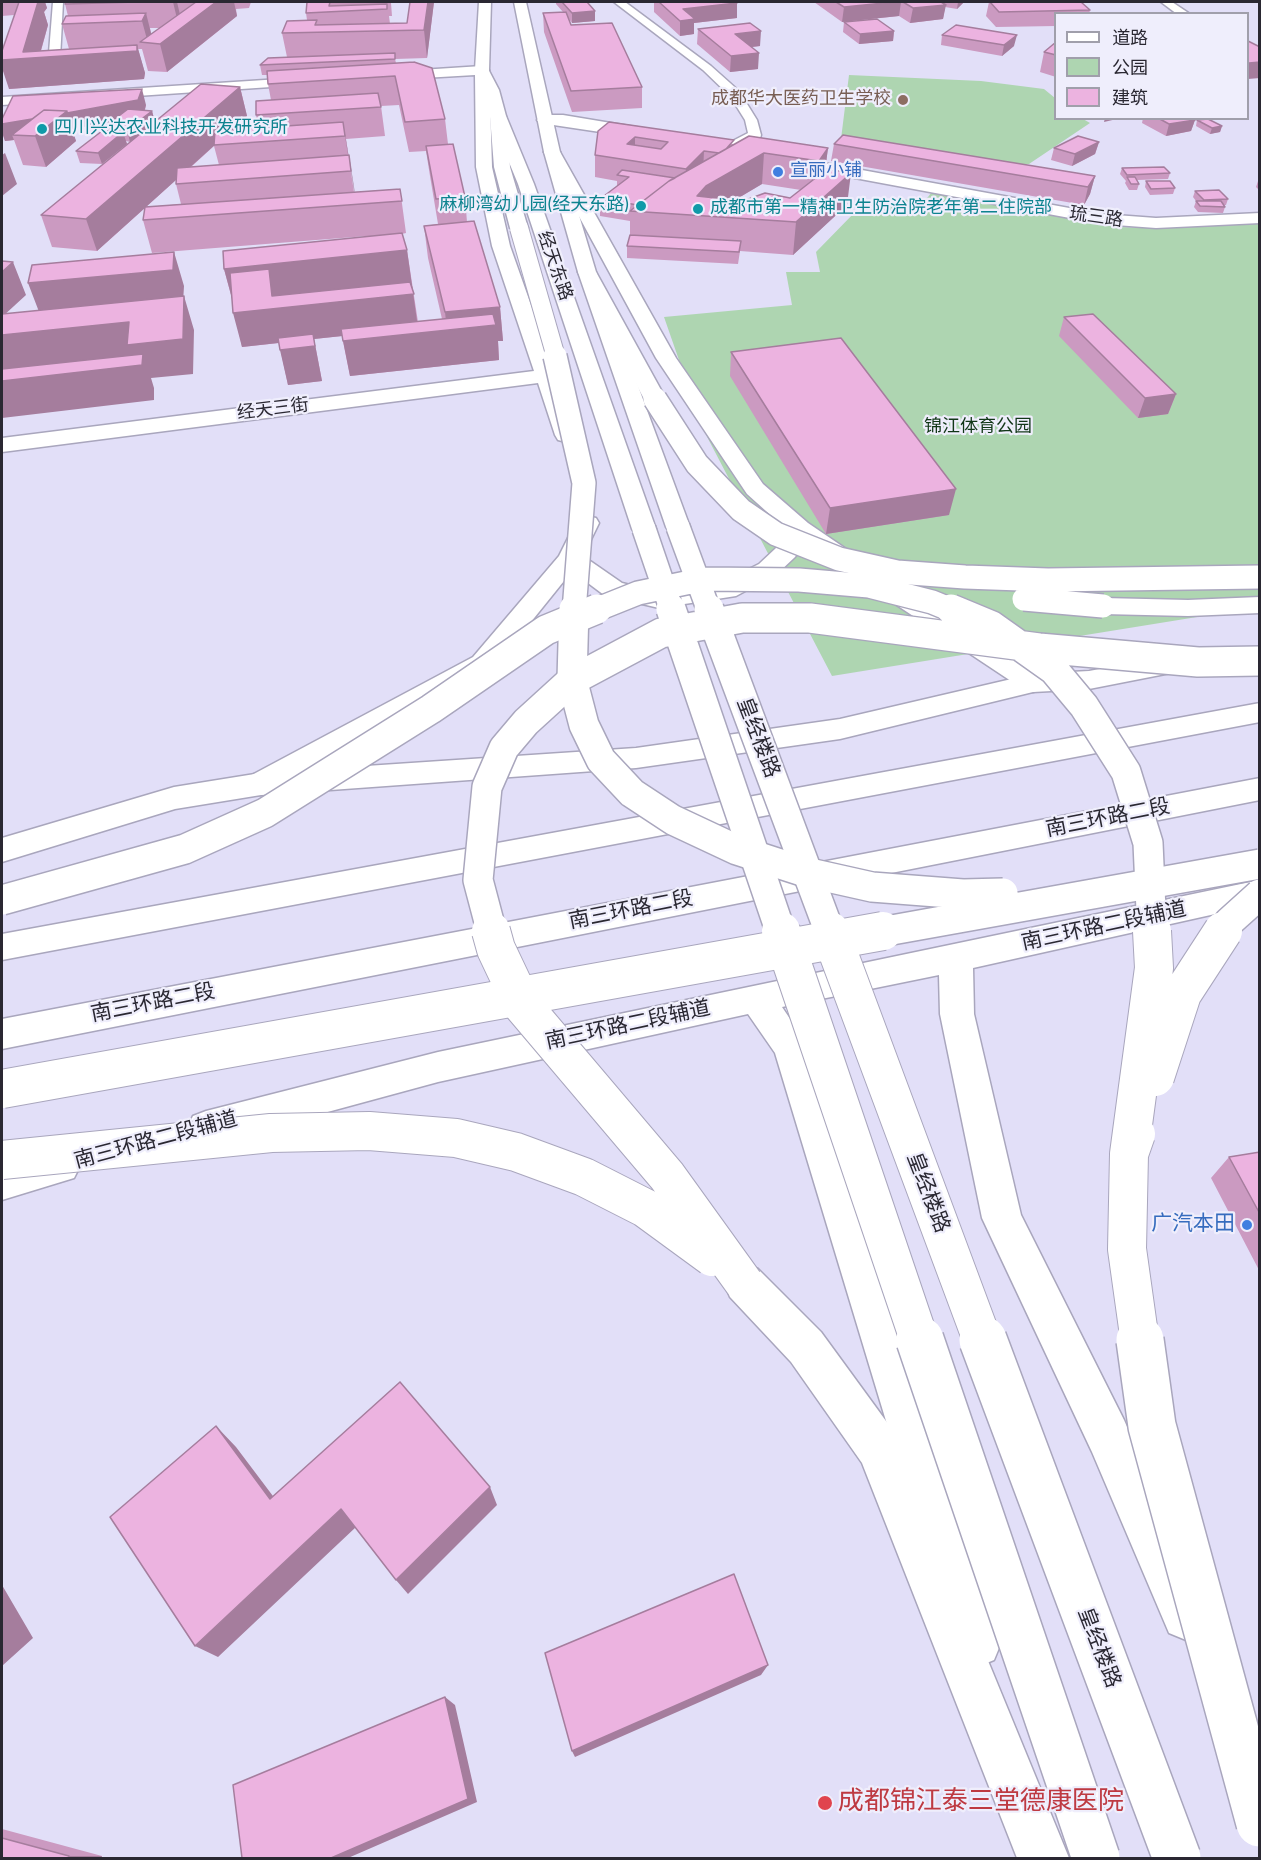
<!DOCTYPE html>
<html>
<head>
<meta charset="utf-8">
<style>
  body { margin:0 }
  #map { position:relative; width:1261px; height:1860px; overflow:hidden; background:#e2dff8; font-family:"Titillium Web","Noto Sans SC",sans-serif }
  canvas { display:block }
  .frame { position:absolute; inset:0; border:3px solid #2a2832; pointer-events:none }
  .legend { position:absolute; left:1054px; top:12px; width:195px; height:108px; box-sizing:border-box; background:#efeefc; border:2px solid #a09fab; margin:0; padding:8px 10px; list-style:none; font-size:18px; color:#2a2832 }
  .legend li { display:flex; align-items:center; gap:12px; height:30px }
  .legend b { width:30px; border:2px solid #a09fab }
</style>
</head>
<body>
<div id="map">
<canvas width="1261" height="1860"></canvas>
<div class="frame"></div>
<ul class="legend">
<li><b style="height:8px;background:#fff"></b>道路</li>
<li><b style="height:16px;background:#aed5b1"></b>公园</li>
<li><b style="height:16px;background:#ecb3e0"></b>建筑</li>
</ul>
</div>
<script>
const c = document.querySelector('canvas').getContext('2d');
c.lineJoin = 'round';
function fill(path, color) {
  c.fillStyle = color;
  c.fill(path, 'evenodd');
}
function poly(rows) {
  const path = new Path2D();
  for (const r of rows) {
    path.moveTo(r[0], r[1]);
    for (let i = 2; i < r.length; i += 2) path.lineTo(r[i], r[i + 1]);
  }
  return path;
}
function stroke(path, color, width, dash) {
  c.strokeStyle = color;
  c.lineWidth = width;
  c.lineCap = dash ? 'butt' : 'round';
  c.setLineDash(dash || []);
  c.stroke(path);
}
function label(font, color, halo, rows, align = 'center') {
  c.font = font + ' "Titillium Web","Noto Sans SC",sans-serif';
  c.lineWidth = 4.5;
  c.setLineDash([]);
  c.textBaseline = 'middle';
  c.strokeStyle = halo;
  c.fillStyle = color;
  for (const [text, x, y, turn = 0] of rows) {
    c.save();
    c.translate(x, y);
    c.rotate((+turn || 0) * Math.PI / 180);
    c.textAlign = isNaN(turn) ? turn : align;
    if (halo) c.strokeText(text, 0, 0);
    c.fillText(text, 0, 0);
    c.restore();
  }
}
const green = poly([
  [849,75,981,81,1044,89,1055,98,1056,118,1083,119,1090,123,1029,164,949,166,841,139],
  [931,193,1118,227,1155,228,1259,223,1259,607,832,676,703,429,664,317,792,305,786,272,820,272,816,252,857,210,875,202,899,199,925,201]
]);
const minor = poly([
  [53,2,63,2,59,78,53,82,47,78,53,2],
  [614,2,625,2,711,66,739,91,757,120,761,135,760,138,731,153,721,153,721,147,748,133,745,120,730,96,703,70,614,2],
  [1161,2,1172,2,1190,14,1177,14,1161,2]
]);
const tertiary = poly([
  [482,66,489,70,492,167,510,246,577,435,574,440,566,442,558,440,555,435,538,383,2,452,2,438,534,371,492,246,476,167,475,75,389,80,382,76,389,72,482,66],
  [311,77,316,78,318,81,316,84,2,105,2,97,311,77],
  [545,115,563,115,647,129,655,134,647,139,540,123,537,120,545,115],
  [552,147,560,152,676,358,763,484,808,523,855,555,858,560,855,565,846,567,837,565,804,542,795,557,777,574,736,596,659,608,604,595,572,571,493,669,272,792,261,795,250,792,246,784,250,776,473,657,559,556,578,518,587,516,596,518,599,523,583,556,622,583,659,592,721,583,759,564,776,548,786,529,747,494,656,358,544,152,552,147],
  [780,155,1102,214,1156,218,1260,213,1260,223,1156,228,1102,224,774,163,772,160,774,157,780,155],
  [889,580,898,582,1043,677,1047,683,1043,689,1033,692,1023,689,880,594,876,588,880,582,889,580]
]);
const secondary = poly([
  [1181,654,1191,657,1195,663,1191,669,1089,689,1033,692,840,739,636,768,261,795,175,809,2,862,2,838,174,787,261,773,636,748,840,719,1033,674,1089,671,1181,654],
  [1260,880,1260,904,973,968,974,1014,1021,1215,1124,1420,1210,1616,1203,1633,1186,1640,1169,1633,1092,1452,982,1218,940,1014,939,975,782,1007,809,1047,1001,1643,994,1660,977,1667,960,1660,953,1643,775,1053,748,1014,438,1082,206,1145,193,1140,187,1128,193,1116,206,1111,438,1052,1260,880],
  [61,1149,74,1154,80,1166,74,1178,2,1200,2,1164,61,1149]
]);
const primary = poly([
  [479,2,491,2,489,70,482,74,475,70,479,2],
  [514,2,526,2,560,152,558,155,546,155,544,152,514,2]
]);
const trunk = poly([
  [482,66,487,67,499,90,506,116,534,184,656,529,653,534,644,536,635,534,632,529,518,184,490,116,485,90,475,70,482,66],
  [552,147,560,152,596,272,690,527,687,532,678,534,669,532,666,527,578,272,544,152,552,147],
  [1260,703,1260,722,2,960,2,934,1260,703],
  [1260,778,1260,800,2,1049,2,1019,1260,778],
  [744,1263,758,1269,821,1332,894,1432,1069,1858,1017,1858,862,1463,791,1362,730,1297,724,1283,730,1269,744,1263]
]);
const motorway = poly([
  [498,111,506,116,510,167,528,228,519,233,510,228,494,167,490,116,498,111],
  [587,266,596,272,666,399,663,404,655,405,647,404,644,399,578,272,587,266],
  [1260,597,1260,613,1188,616,1103,614,1094,612,1090,606,1094,600,1103,598,1188,600,1260,597]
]);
const trunkBridgeFar3 = poly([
  [678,527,709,611],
  [644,529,672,611],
  [593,611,638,593,705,579,799,580,869,586,932,602,954,611]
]);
const trunkBridgeFar2 = poly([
  [671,609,781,933],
  [709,609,830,933],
  [951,609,992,626,1054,670,1084,706,1126,772,1148,843,1152,933],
  [2,900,185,849,265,813,431,709,546,630,597,609],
  [492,933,478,880,487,787,504,748,526,722,571,681,661,633,742,618,810,618,1039,648,1198,662,1260,661],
  [1222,933,1229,922,1260,894]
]);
const trunkBridgeFar1 = poly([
  [491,931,496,949,523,1006,667,1176,744,1283],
  [781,931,920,1342],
  [830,931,983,1342],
  [1155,1077,1182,994,1223,931],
  [1136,1134,1129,1154,1127,1249,1140,1342],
  [1129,1154,1154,968,1152,931],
  [2,1160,271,1133,369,1131,456,1138,516,1152,584,1177,645,1208,712,1257]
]);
const trunkBridge = poly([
  [920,1340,1096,1858],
  [983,1340,1177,1858],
  [1140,1340,1152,1426,1260,1823]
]);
const motorwayBridgeFar3 = poly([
  [519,228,556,357]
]);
const motorwayBridgeFar2 = poly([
  [555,356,584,483,574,611],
  [655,399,697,464,741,510,776,534,839,559,897,572,965,577,1048,580,1260,577],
  [1024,599,1103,606]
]);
const motorwayBridgeFar1 = poly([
  [574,609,572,679,584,725,601,760,632,793,673,820,737,850,805,872,872,887,963,894,1003,893],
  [875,933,1260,864]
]);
const motorwayBridge = poly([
  [2,1089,883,931]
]);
const wall = poly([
  [2,2,45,2,47,8,44,12,48,25,41,51,69,49,62,24,68,16,65,4,66,2,251,2,249,8,236,9,237,16,167,72,148,71,142,49,138,49,145,73,144,79,9,89,14,15,2,16],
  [150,28,160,28,151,34],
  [307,2,434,2,427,58,395,59,396,63,445,119,448,144,465,197,467,222,500,307,503,341,498,341,499,360,350,376,342,336,314,339,322,381,288,385,279,343,242,347,232,299,224,269,367,236,152,253,143,220,145,208,97,251,52,247,41,215,130,142,126,141,127,144,102,164,80,163,76,151,103,131,103,128,111,122,72,129,76,141,46,167,23,165,14,140,5,141,2,132,2,119,146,105,145,110,152,111,155,122,240,87,247,116,232,129,258,127,256,115,271,100,268,84,268,75,262,75,260,65,287,57,282,33,307,20,306,13],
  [391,3,410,3,407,23,390,24,389,16,392,16],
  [399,105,409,152,426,151,430,176,438,224,424,226,428,258,442,319,418,322,407,250,402,234,406,233,400,189,354,192,346,139,385,136,381,106],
  [214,146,219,165,191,167],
  [176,180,176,184,181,204,146,207],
  [556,2,587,2,595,21,572,23,569,19,571,25,642,87,642,108,572,112,544,32,543,13,563,12,556,4],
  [654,2,735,2,737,18,694,23,694,34,680,36,654,12],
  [814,2,964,2,957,9,945,7,943,19,910,23,899,16,842,22],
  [989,2,1081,2,1090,10,1089,14,1056,14,1056,26,996,27,986,16],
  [844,22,894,31,893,41,859,44,843,32],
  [698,29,760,46,752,47,758,69,730,72,697,44],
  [942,35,1014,46,1002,56,941,45],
  [1056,42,1056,77,1040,72,1044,52],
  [1143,118,1192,118,1195,120,1191,131,1166,136,1142,123],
  [1197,120,1222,126,1220,132,1210,134,1196,126],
  [598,131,734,144,828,148,825,170,847,205,793,255,740,251,738,264,627,258,627,246,630,235,630,221,600,216,600,199,617,186,617,181,595,177,595,155],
  [762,184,801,190,790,198,743,201,735,200],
  [1099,142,1095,154,1072,166,1051,160,1054,148],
  [834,144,1095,176,1090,194,1084,205,831,161],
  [1122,168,1170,173,1168,179,1137,180,1139,184,1137,190,1129,190,1125,183,1126,181,1120,174],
  [1146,181,1175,188,1173,194,1150,195,1145,187],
  [1258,181,1260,181,1260,191,1256,187],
  [1195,191,1228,199,1226,205,1224,205,1225,207,1223,213,1198,212,1194,207,1196,201,1193,197],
  [1064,317,1176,394,1168,414,1138,418,1059,336],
  [731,352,949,515,826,534,730,376],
  [1260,1152,1260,1272,1211,1178,1229,1157],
  [2,1829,102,1856,101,1858,2,1858]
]);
const shadedWall = poly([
  [38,2,45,2,47,8,44,12,48,25,39,57,137,45,145,73,144,79,9,89,2,68,2,60],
  [173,2,177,2,181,19,179,27],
  [216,2,234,2,237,16,167,72,160,44],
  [428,2,434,2,427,58,424,30],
  [894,2,901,2,899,16,842,22,844,7],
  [958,2,964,2,957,9],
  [737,3,737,18,694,23,694,34,680,36,680,21,683,9],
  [946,5,943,19,910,23,913,8],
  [595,11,595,21,572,23,572,13],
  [146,13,153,41,148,43,142,21],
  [761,31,760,46,734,49,735,34],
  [894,31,893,41,859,44,860,34],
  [1017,35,1014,46,1002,56,1004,45],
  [759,53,758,69,730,72,731,56],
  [1260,62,1260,78,1248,79,1248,68,1249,63],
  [240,87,247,116,97,251,86,219],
  [142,89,146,105,143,116,72,129,76,141,46,167,35,136,12,135,14,140,5,141,2,132,2,124,67,111],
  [152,111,155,122,130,142,127,130],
  [1105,118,1121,118,1104,122],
  [1195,120,1191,131,1166,136,1169,124],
  [343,122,348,152,350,167,345,136],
  [1222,126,1220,132,1210,134,1212,128],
  [123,132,127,144,102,164,98,153],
  [635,137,635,159,627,144],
  [1099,142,1095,154,1072,166,1075,154],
  [828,148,824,179,815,192,819,161],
  [704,151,703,173,685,192,686,169],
  [5,153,17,184,2,196,2,155],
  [764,153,762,184,708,216,697,196,706,186],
  [349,155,354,187,356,203,351,171],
  [851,173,847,205,793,255,796,222],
  [1095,176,1090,194,1084,205,1088,187],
  [407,250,418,328,314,339,322,381,288,385,280,350,314,339,242,347,233,313,233,302,224,269],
  [174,252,184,286,183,303,41,317,28,283],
  [13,262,26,295,2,317,2,272],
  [184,296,194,330,193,374,151,378,154,388,154,400,2,418,2,335],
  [500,307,503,341,498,341,499,360,350,376,343,341,447,330,445,312],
  [1176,394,1168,414,1138,418,1145,398],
  [956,489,949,515,826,534,830,508],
  [216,1426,236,1447,288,1516,270,1499],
  [490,1487,497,1505,408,1594,396,1580],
  [341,1509,356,1527,218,1657,195,1646],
  [2,1585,33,1638,2,1666],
  [768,1665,761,1675,575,1757,572,1751],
  [445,1697,455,1705,477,1802,348,1858,331,1858],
  [69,1856,102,1856,101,1858,68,1858]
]);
const building = poly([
  [19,2,38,2,23,52,137,45,137,51,2,60,2,51,19,2],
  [66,2,137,2,65,4,66,2],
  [196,2,216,2,160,44,140,42,196,2],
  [307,2,330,2,329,6,387,4,387,9,306,13,307,2],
  [410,2,428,2,424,30,282,33,287,21,317,20,315,25,407,23,410,2],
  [562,2,587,2,595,11,572,13,562,2],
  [659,2,735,2,737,3,683,9,695,19,680,21,659,2],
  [836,2,894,2,844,7,836,2],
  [903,2,941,2,946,5,913,8,903,2],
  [990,2,1081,2,1090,10,999,12,990,2],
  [566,12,571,25,612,23,642,87,571,91,543,13,566,12],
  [146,13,142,21,62,24,66,16,146,13],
  [877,19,894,31,860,34,844,22,877,19],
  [750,23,761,31,735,34,759,53,731,56,698,29,750,23],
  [956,25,1017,35,1004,45,942,35,956,25],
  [1248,41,1260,47,1260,62,1249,63,1248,63,1248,41],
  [1056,42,1056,55,1044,52,1056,42],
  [395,53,395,59,260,65,268,58,395,53],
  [414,62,432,68,445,119,405,122,395,76,268,84,267,71,414,62],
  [201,84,240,87,86,219,41,215,201,84],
  [142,89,138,100,67,113,67,111,44,110,32,119,2,124,2,119,13,96,142,89],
  [378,93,381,107,256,115,256,101,378,93],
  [128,109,152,111,127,130,103,128,128,109],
  [44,110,67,111,35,136,12,135,44,110],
  [1158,118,1192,118,1195,120,1169,124,1158,118],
  [1208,119,1222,126,1212,128,1197,120,1208,119],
  [343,122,345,136,214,145,215,131,343,122],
  [609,122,734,140,726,149,719,153,704,151,686,169,595,155,598,131,609,122],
  [635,137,668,142,661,149,627,144,635,137],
  [102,131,123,132,98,153,76,151,102,131],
  [843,135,1095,176,1088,187,834,144,843,135],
  [749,136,828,148,819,161,764,153,706,186,697,196,743,201,765,193,790,198,827,169,851,173,796,222,630,211,669,181,749,136],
  [1078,136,1099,142,1075,154,1054,148,1078,136],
  [453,144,465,197,436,199,426,146,453,144],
  [349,155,351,171,176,184,177,168,349,155],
  [1164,167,1170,173,1127,175,1122,168,1164,167],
  [622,170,675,178,669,181,638,205,600,199,629,177,617,175,622,170],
  [1127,177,1135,177,1139,184,1131,184,1127,177],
  [1146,181,1170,181,1175,188,1151,189,1146,181],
  [400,189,402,201,143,220,145,207,400,189],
  [1219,190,1228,199,1204,200,1195,191,1219,190],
  [1196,201,1221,201,1225,207,1200,206,1196,201],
  [474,221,500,307,445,312,424,226,474,221],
  [402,233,407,250,224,269,223,251,402,233],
  [630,235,741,241,739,252,627,246,630,235],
  [174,252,173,270,28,283,32,265,174,252],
  [2,261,13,262,2,272,2,261],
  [269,269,272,296,410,282,414,294,233,313,230,273,269,269],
  [184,296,183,339,127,345,129,322,2,335,2,314,184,296],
  [493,314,496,325,343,341,341,329,493,314],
  [1093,314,1176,394,1145,398,1064,317,1093,314],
  [313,334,315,346,280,350,278,338,313,334],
  [841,338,956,489,830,508,731,352,841,338],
  [143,354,142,365,2,381,2,369,143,354],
  [1260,1152,1260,1214,1229,1157,1260,1152],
  [400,1382,490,1487,396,1580,341,1509,195,1646,110,1517,216,1426,270,1499,400,1382],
  [734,1574,768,1665,572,1751,545,1653,734,1574],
  [445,1697,468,1799,331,1858,242,1858,233,1785,445,1697],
  [2,1838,69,1856,68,1858,2,1858,2,1838]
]);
const markers = [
  [903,100,6,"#8d6e63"],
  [42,129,6,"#0f9aa8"],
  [778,172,6,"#3f7fe0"],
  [641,206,6,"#0f9aa8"],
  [698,209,6,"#0f9aa8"],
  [1247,1225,6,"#3f7fe0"],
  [825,1803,8,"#e0444e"]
];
const farEducationnames = [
  ["成都华大医药卫生学校",891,100]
];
const farCulturenames = [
  ["四川兴达农业科技开发研究所",54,129],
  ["麻柳湾幼儿园(经天东路)",629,206,"right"],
  ["成都市第一精神卫生防治院老年第二住院部",710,209]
];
const farShopnames = [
  ["宣丽小铺",790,172]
];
const farStreetnames = [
  ["琉三路",1096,218,8],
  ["经天东路",554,266,71],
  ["经天三街",273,410,-7]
];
const farParknames = [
  ["锦江体育公园",978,428]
];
const streetNames = [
  ["皇经楼路",757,738,69],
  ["南三环路二段",1108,819,-11],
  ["南三环路二段",631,911,-11],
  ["南三环路二段辅道",1104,927,-12],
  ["南三环路二段",153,1004,-11],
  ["南三环路二段辅道",628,1026,-12],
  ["南三环路二段辅道",156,1141,-15],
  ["皇经楼路",927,1193,69],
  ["皇经楼路",1098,1648,69]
];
const shopNames = [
  ["广汽本田",1235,1225]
];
const nearHealthnames = [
  ["成都锦江泰三堂德康医院",838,1803]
];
fill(green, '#aed5b1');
stroke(minor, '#a9a6bd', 3);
stroke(tertiary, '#a9a6bd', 3);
stroke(secondary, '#a9a6bd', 3);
stroke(primary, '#a9a6bd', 3);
stroke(trunk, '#a9a6bd', 3);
stroke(motorway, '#a9a6bd', 3);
fill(minor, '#fff');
fill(tertiary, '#fff');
fill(secondary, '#fff');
fill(primary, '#fff');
fill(trunk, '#fff');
fill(motorway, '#fff');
stroke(trunkBridgeFar3, '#a9a6bd', 26, []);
stroke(trunkBridgeFar2, '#a9a6bd', 32, []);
stroke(trunkBridgeFar1, '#a9a6bd', 40, []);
stroke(trunkBridge, '#a9a6bd', 50, []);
stroke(motorwayBridgeFar3, '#a9a6bd', 20, []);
stroke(motorwayBridgeFar2, '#a9a6bd', 26, []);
stroke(motorwayBridgeFar1, '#a9a6bd', 32, []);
stroke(motorwayBridge, '#a9a6bd', 40, []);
stroke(trunkBridgeFar3, '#fff', 23);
stroke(trunkBridgeFar2, '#fff', 29);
stroke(trunkBridgeFar1, '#fff', 38);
stroke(trunkBridge, '#fff', 47);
stroke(motorwayBridgeFar3, '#fff', 18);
stroke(motorwayBridgeFar2, '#fff', 23);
stroke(motorwayBridgeFar1, '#fff', 29);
stroke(motorwayBridge, '#fff', 38);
fill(wall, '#cb9ac1');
fill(shadedWall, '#a57d9d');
fill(building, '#ecb3e0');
stroke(building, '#a57d9d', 1.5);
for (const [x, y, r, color] of markers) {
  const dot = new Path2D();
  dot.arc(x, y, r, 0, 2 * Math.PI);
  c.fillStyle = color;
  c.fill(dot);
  stroke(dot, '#efeefc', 2);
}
label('18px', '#785e54', '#efeefc', farEducationnames, 'right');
label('18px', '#0d838f', '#efeefc', farCulturenames, 'left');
label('18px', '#366cbe', '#efeefc', farShopnames, 'left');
label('18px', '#2a2832', '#efeefc', farStreetnames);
label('18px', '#113717', '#efeefc', farParknames);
label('21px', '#2a2832', '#efeefc', streetNames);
label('21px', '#366cbe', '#efeefc', shopNames, 'right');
label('26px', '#be3a42', '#efeefc', nearHealthnames, 'left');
</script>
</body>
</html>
